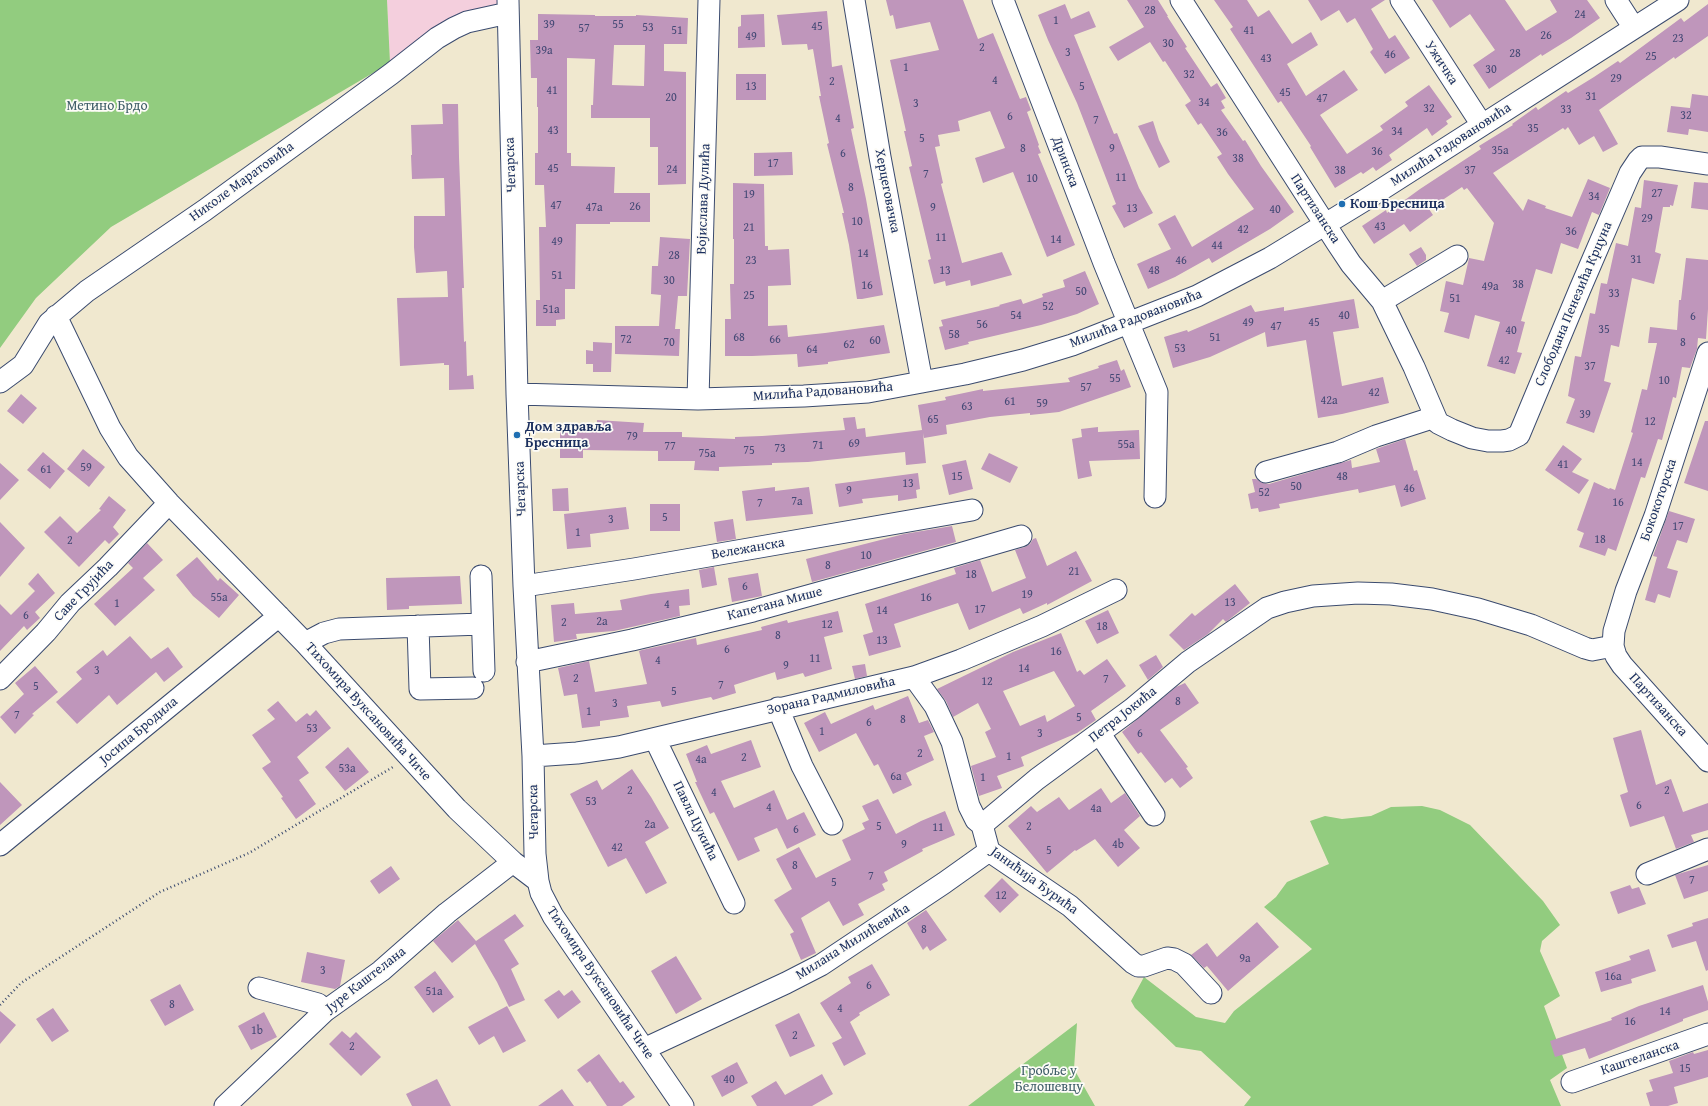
<!DOCTYPE html>
<html>
<head>
<meta charset="utf-8">
<style>
  body { margin:0 }
  canvas { display:block; background:#f0e8cf }
</style>
</head>
<body>
<canvas width="1708" height="1106"></canvas>
<script>
const c = document.querySelector('canvas').getContext('2d');
c.lineJoin = 'round';
function fill(path, color) {
  c.fillStyle = color;
  c.fill(path, 'evenodd');
}
function poly(rows) {
  const path = new Path2D();
  for (const r of rows) {
    path.moveTo(r[0], r[1]);
    for (let i = 2; i < r.length; i += 2) path.lineTo(r[i], r[i + 1]);
  }
  return path;
}
function stroke(path, color, width, dash) {
  c.strokeStyle = color;
  c.lineWidth = width;
  c.lineCap = dash ? 'butt' : 'round';
  c.setLineDash(dash || []);
  c.stroke(path);
}
function label(font, color, halo, rows, align = 'center') {
  c.font = font + ' "Gentium Book Plus",serif';
  c.lineWidth = 3.5;
  c.setLineDash([]);
  c.textBaseline = 'middle';
  c.strokeStyle = halo;
  c.fillStyle = color;
  for (const [text, x, y, turn = 0] of rows) {
    c.save();
    c.translate(x, y);
    c.rotate((+turn || 0) * Math.PI / 180);
    c.textAlign = isNaN(turn) ? turn : align;
    if (halo) c.strokeText(text, 0, 0);
    c.fillText(text, 0, 0);
    c.restore();
  }
}
const built = poly([
  [387,0,498,0,498,2,492,7,390,63]
]);
const green = poly([
  [0,0,387,0,390,63,111,227,36,298,0,348],
  [1422,806,1440,810,1470,825,1543,901,1560,925,1542,941,1540,951,1560,996,1544,1006,1567,1068,1550,1080,1561,1106,1244,1106,1251,1097,1201,1051,1176,1047,1135,1008,1131,1001,1144,977,1196,1017,1225,1023,1234,1011,1312,949,1264,907,1276,897,1287,882,1329,864,1310,821,1325,816,1342,819,1371,816,1391,807],
  [1077,1023,1074,1069,1095,1106,968,1106]
]);
const building = poly([
  [886,0,963,0,978,39,993,33,1020,99,1026,97,1031,110,1027,112,1039,145,1038,146,1041,153,1038,154,1075,245,1047,257,1013,172,983,183,975,158,1005,148,990,111,958,121,960,131,938,135,940,146,935,147,943,183,941,184,962,263,1002,252,1012,275,971,286,970,280,946,286,945,281,934,284,928,260,931,259,909,167,912,166,904,131,906,131,890,60,939,50,930,22,896,29,893,15,890,16],
  [1127,0,1158,0,1168,16,1167,16,1187,47,1185,48,1211,87,1217,83,1226,98,1221,101,1225,108,1221,110,1243,141,1245,140,1261,166,1294,212,1270,229,1212,263,1209,258,1175,277,1148,289,1137,264,1171,249,1158,224,1175,215,1192,247,1254,209,1228,174,1217,157,1222,154,1201,123,1198,125,1185,105,1191,101,1165,61,1163,62,1150,42,1118,61,1109,47,1144,27],
  [1214,0,1247,0,1258,17,1269,10,1292,44,1311,32,1318,45,1287,64,1306,96,1344,70,1358,90,1320,115,1347,154,1383,130,1380,126,1408,106,1405,102,1429,85,1452,117,1446,121,1448,124,1432,136,1427,128,1389,155,1392,160,1376,171,1373,167,1363,174,1361,172,1335,188,1310,147,1311,146,1281,101,1278,103,1230,29,1233,27],
  [1308,0,1385,0,1371,9,1389,39,1395,35,1410,58,1385,74,1370,52,1373,49,1355,18,1347,23,1339,10,1321,21],
  [1432,0,1505,0,1526,31,1557,12,1550,0,1587,0,1600,18,1571,38,1542,56,1541,54,1489,89,1473,65,1495,50,1470,14,1450,28],
  [1065,4,1071,19,1089,11,1096,27,1074,35,1114,134,1117,133,1139,188,1153,213,1124,228,1112,206,1116,204,1077,103,1048,40,1038,15],
  [1708,4,1708,36,1675,59,1674,57,1599,110,1618,144,1603,152,1594,136,1579,145,1568,127,1565,130,1563,128,1493,173,1523,211,1528,199,1546,206,1545,208,1572,217,1588,179,1610,188,1599,215,1592,212,1578,249,1561,243,1552,274,1536,269,1521,321,1525,322,1517,352,1522,353,1515,374,1487,366,1500,322,1475,315,1469,339,1444,332,1449,313,1440,311,1446,281,1463,285,1469,258,1484,261,1494,223,1467,188,1464,190,1462,187,1429,209,1433,215,1410,232,1404,224,1374,244,1362,226,1386,210,1387,213,1420,189,1481,149,1479,146,1513,125,1512,124,1536,107,1538,110,1566,91,1568,93,1594,77,1618,61,1620,63,1681,18,1684,22],
  [827,11,832,67,842,65,854,128,851,129,866,199,883,295,862,299,857,299,849,245,842,213,844,213,827,144,829,143,819,96,821,96,813,49,808,50,807,44,782,45,777,15],
  [538,14,595,15,595,16,636,16,636,15,688,18,687,44,664,44,664,71,686,72,686,184,658,185,658,147,650,147,650,118,591,118,591,105,593,105,595,59,567,58,567,153,571,153,571,166,615,167,614,193,650,193,650,222,610,222,610,224,576,224,575,289,565,289,565,319,556,320,556,326,536,326,536,300,540,300,539,227,546,227,544,185,535,185,535,153,538,153,538,107,537,107,537,78,531,78,530,40,538,40],
  [614,45,645,45,644,86,612,85],
  [764,14,765,47,738,48,738,27,741,26,741,15],
  [736,74,766,74,766,100,736,100],
  [1692,94,1708,96,1708,132,1689,129,1688,135,1667,132,1671,106,1690,108],
  [442,104,458,104,459,157,464,288,462,288,464,342,466,341,467,376,473,375,474,389,449,390,449,365,444,365,444,363,400,366,397,298,448,297,447,271,416,273,414,247,414,216,445,216,444,178,412,179,411,155,412,155,411,125,443,124],
  [1153,121,1159,140,1170,162,1159,168,1138,126],
  [792,152,793,175,754,176,754,153],
  [1644,180,1678,185,1673,206,1670,205,1670,207,1663,207,1655,252,1661,254,1654,284,1632,278,1619,347,1611,345,1604,381,1611,383,1594,433,1566,423,1575,399,1568,396,1575,356,1581,357,1590,313,1595,314,1601,283,1607,284,1616,243,1628,246,1635,207,1641,208],
  [1694,182,1708,183,1708,210,1691,208],
  [733,183,764,184,765,246,768,246,768,250,789,249,791,285,768,286,768,326,787,325,788,337,825,333,884,325,890,353,828,362,828,364,798,367,797,354,752,356,725,356,725,319,731,319,730,284,734,284,734,239,733,239],
  [660,237,690,239,687,296,678,296,675,329,680,329,679,356,615,354,615,326,659,326,661,295,651,294,652,266,658,266],
  [1421,247,1426,255,1426,260,1417,266,1409,254],
  [1686,258,1708,260,1708,309,1706,339,1698,338,1697,349,1690,368,1682,367,1676,398,1673,397,1662,440,1658,439,1645,478,1641,477,1616,551,1608,548,1605,556,1579,547,1584,533,1577,530,1594,482,1609,489,1610,488,1615,490,1633,433,1631,432,1642,389,1647,390,1657,343,1648,343,1650,327,1677,330,1679,300,1681,300],
  [1085,271,1099,304,1077,314,1041,325,968,342,969,344,945,350,939,327,943,326,941,320,1000,306,999,305,1021,299,1023,304,1043,297,1042,294,1065,287,1063,280],
  [1354,299,1359,328,1333,332,1342,386,1383,377,1389,403,1342,414,1318,418,1306,340,1267,347,1265,332,1210,357,1173,368,1164,337,1187,330,1188,332,1251,305,1255,312,1284,307,1284,311],
  [593,342,612,343,611,372,593,372,593,364,586,364,586,350,593,351],
  [1117,360,1121,371,1124,369,1131,387,1059,412,1030,415,1030,413,990,417,946,425,947,434,924,438,923,433,926,463,906,465,905,452,808,462,772,463,772,465,719,467,719,471,694,470,695,461,658,461,658,451,583,450,583,458,560,458,560,431,597,431,597,420,644,423,643,432,682,432,682,437,735,439,735,437,762,436,845,430,843,418,855,417,857,429,865,428,866,437,922,430,918,405,946,400,945,397,983,389,983,391,1070,382,1068,378,1099,368,1098,366],
  [21,394,37,408,23,424,7,411],
  [1705,421,1708,421,1708,491,1684,483],
  [1098,427,1098,432,1139,430,1140,459,1089,461,1092,476,1078,479,1072,439,1082,437,1081,429],
  [1405,439,1414,471,1417,470,1426,499,1401,507,1395,485,1359,493,1358,489,1279,504,1280,508,1259,512,1258,508,1251,509,1248,494,1255,492,1252,479,1256,479,1263,483,1269,484,1351,460,1352,468,1380,462,1376,449],
  [1563,445,1582,459,1572,472,1589,480,1579,494,1545,470],
  [83,449,105,467,89,487,67,469],
  [43,452,65,471,50,489,27,470],
  [989,453,1018,467,1010,483,981,469],
  [966,460,973,489,949,495,942,465],
  [0,463,19,480,0,500],
  [918,473,920,489,916,490,917,498,898,501,898,495,862,499,863,503,839,507,835,484],
  [775,487,775,491,809,487,813,514,746,521,742,491],
  [568,488,569,511,553,511,552,489],
  [109,496,126,510,113,527,119,534,109,544,105,540,79,567,44,532,60,516,77,533,101,510,99,509],
  [650,504,680,504,680,531,650,531],
  [626,507,629,529,590,534,591,547,567,549,564,514],
  [1669,511,1695,519,1687,543,1677,540,1667,568,1678,571,1670,598,1658,594,1655,603,1645,600,1657,557,1653,556],
  [733,519,736,539,717,542,714,522],
  [0,522,25,548,0,577],
  [952,526,956,542,812,582,806,559,904,534],
  [1036,538,1047,566,1076,551,1092,581,1047,605,1047,603,1023,614,1020,608,969,630,958,603,894,624,901,647,869,656,863,635,873,632,865,604,956,574,954,568,980,560,992,592,1026,578,1015,550,1025,547,1030,544,1033,539],
  [147,543,163,560,143,578,155,590,115,626,94,604,133,568,128,563],
  [197,557,218,581,220,578,239,595,219,618,193,596,176,575],
  [714,567,717,585,702,588,699,570],
  [38,573,55,593,35,612,40,618,27,630,24,626,0,651,0,604,11,615,35,591,28,584],
  [758,573,762,596,732,602,728,578],
  [460,576,462,604,409,606,409,609,387,610,386,578],
  [1235,584,1250,603,1226,622,1223,619,1208,634,1184,650,1169,635,1192,613,1195,616],
  [689,589,690,605,679,606,680,616,614,631,576,634,577,639,554,642,551,605,574,603,575,614,622,610,620,600,651,594],
  [1108,610,1119,633,1097,644,1085,621],
  [838,611,843,632,824,637,832,669,805,677,803,673,777,680,775,672,734,685,736,693,713,700,711,697,662,707,660,701,627,706,629,717,600,721,600,726,582,728,577,694,564,696,558,668,589,661,595,692,647,684,639,651,642,650,696,638,697,645,762,630,761,627,787,620,788,623],
  [1061,633,1077,672,1080,670,1084,675,1107,659,1126,686,1091,711,1096,720,1077,733,1021,757,1024,766,997,776,1002,788,979,796,971,766,996,757,985,732,991,729,978,703,953,717,946,701,937,689,1013,652],
  [1054,671,1075,706,1047,722,1045,715,1020,726,1003,691],
  [130,636,151,659,168,647,183,667,164,682,156,672,117,705,109,695,77,724,56,702,82,679,76,672,103,650,107,656],
  [1156,655,1163,667,1148,680,1139,665],
  [865,664,867,676,855,679,852,666],
  [35,666,58,692,32,714,34,715,15,734,0,717,24,694,15,683],
  [1185,683,1199,703,1160,730,1188,767,1186,768,1193,778,1180,788,1172,778,1165,783,1141,752,1138,754,1122,732,1176,687],
  [908,696,919,723,928,720,934,732,924,736,934,760,906,773,912,785,893,794,878,764,874,766,856,733,819,752,804,723,825,712,831,724,873,705,875,710],
  [278,701,296,722,307,713,310,716,316,710,331,728,297,757,309,773,299,780,316,804,296,819,281,798,283,797,262,768,271,762,252,735,275,719,267,710],
  [1641,730,1656,785,1671,779,1683,812,1708,803,1708,830,1691,835,1694,842,1676,849,1664,816,1630,827,1620,795,1628,792,1613,738],
  [751,740,761,767,721,781,734,808,774,790,787,820,804,812,816,835,787,849,777,828,754,838,760,851,738,861,714,812,710,814,695,782,697,782,686,754,707,745,711,754],
  [348,747,369,772,345,791,325,767],
  [632,769,651,797,669,828,645,842,667,883,646,894,626,858,608,867,570,794,597,780,602,790],
  [0,782,22,805,0,825],
  [1101,788,1111,803,1125,793,1140,816,1124,830,1140,848,1118,867,1095,839,1076,851,1075,850,1047,873,1008,826,1031,806,1037,812,1059,797,1069,810],
  [878,799,896,834,921,821,945,811,955,835,922,849,923,851,884,872,888,881,882,884,885,890,858,904,864,915,843,926,829,901,801,918,816,953,801,960,790,934,794,932,774,900,792,889,776,859,799,847,816,878,851,860,842,840,865,829,862,823,869,820,862,806],
  [1708,865,1708,891,1684,899,1675,875],
  [391,866,400,879,379,894,370,881],
  [1002,878,1019,895,1000,913,984,896],
  [1630,885,1632,889,1639,887,1646,904,1618,914,1610,892],
  [926,910,947,940,930,951,927,946,923,950,907,923],
  [515,914,524,926,504,940,519,964,511,969,525,1000,509,1007,497,982,475,944,452,963,433,941,458,920,476,941],
  [1708,918,1708,970,1706,971,1696,941,1672,948,1667,935,1693,926,1692,923],
  [1257,922,1279,947,1228,991,1207,966,1204,968,1191,955,1207,943,1217,957],
  [1649,949,1656,971,1631,979,1632,983,1601,992,1595,972,1631,960,1629,956],
  [307,952,345,960,340,986,335,989,301,982],
  [676,956,702,999,676,1014,651,971],
  [872,964,890,995,859,1013,860,1015,850,1022,866,1054,844,1066,832,1043,842,1038,820,1003,851,983,848,977],
  [435,971,454,997,433,1013,414,987],
  [180,984,194,1010,165,1026,150,1000],
  [1703,985,1708,1002,1708,1010,1683,1019,1683,1021,1589,1059,1585,1048,1555,1057,1550,1041,1612,1020,1611,1018,1639,1006],
  [559,990,564,996,572,990,581,1002,558,1019,544,1000],
  [507,1006,526,1041,503,1053,494,1036,479,1045,468,1027],
  [53,1008,69,1031,52,1042,36,1019],
  [0,1011,16,1025,0,1044],
  [264,1012,277,1037,251,1050,238,1026],
  [799,1013,815,1046,790,1057,775,1025],
  [342,1031,350,1038,356,1032,381,1057,361,1076,329,1044],
  [1708,1050,1708,1077,1674,1087,1678,1103,1668,1106,1650,1106,1646,1093,1653,1091,1649,1080,1673,1073,1669,1061,1693,1052,1694,1054],
  [599,1054,620,1083,623,1081,635,1097,622,1106,607,1106,590,1081,587,1083,577,1070],
  [737,1062,748,1083,722,1097,711,1076],
  [822,1074,833,1094,812,1106,757,1106,751,1096,776,1081,785,1095],
  [437,1079,451,1106,412,1106,406,1094],
  [562,1089,574,1106,538,1106]
]);
const path = poly([
  [0,1005,21,983,160,892,249,853,393,767]
]);
const minor = poly([
  [508,0,517,394,524,586,533,756,535,854,538,881,541,893,553,916,683,1106],
  [854,0,880,157,922,382],
  [1003,0,1104,263,1157,392,1155,497],
  [1181,0,1337,243,1351,264,1382,301,1414,367,1438,423,1452,430,1472,438,1488,441,1502,441,1509,440,1519,435,1580,289,1630,173,1638,161,1642,157,1660,157,1708,164],
  [1401,0,1482,125],
  [1616,0,1634,28],
  [1382,301,1457,256],
  [56,316,110,428,128,457,169,503,305,643,457,809,513,862,538,881],
  [1708,353,1655,516,1626,591,1614,631,1613,646,1616,656,1622,665,1708,761],
  [0,382,23,365,49,323,87,291,205,210,391,74,437,38,454,28,467,22,508,13],
  [517,394,698,399,804,396,868,392,965,374,1023,360,1072,345,1197,296,1270,258,1365,200,1678,0],
  [698,399,709,0],
  [1266,472,1338,452,1376,436,1435,417],
  [481,576,484,671],
  [524,586,634,569,972,510],
  [418,626,420,689,473,688],
  [305,643,324,633,339,629,482,624],
  [527,662,632,640,753,611,959,554,1021,536],
  [914,677,935,706,952,742,969,806,976,820,982,825,989,851,1070,906,1133,963,1138,966,1144,966,1167,958,1174,959,1184,964,1211,993],
  [0,679,46,632,70,603,108,567,169,503],
  [778,708,802,766,832,824],
  [1100,734,1154,815],
  [655,739,734,903],
  [533,756,577,753,619,747,914,677,961,660,1042,626,1116,590],
  [982,825,1037,779,1132,709,1188,662,1267,608,1285,602,1313,596,1358,593,1391,594,1432,599,1478,609,1531,625,1585,648,1592,650,1613,646],
  [0,845,279,616],
  [1647,874,1708,849],
  [259,988,318,1004,325,1011],
  [644,1049,786,983,821,965,944,883,989,851],
  [1572,1082,1708,1034],
  [225,1106,325,1011,381,971,447,913,513,862]
]);
const markers = [
  [1342,204,4,"#1f6fb2"],
  [517,435,4,"#1f6fb2"]
];
const numberNames = [
  ["28",1150,11],
  ["24",1580,15],
  ["1",1056,21],
  ["39",549,25],
  ["55",618,25],
  ["45",817,27],
  ["53",648,28],
  ["57",584,29],
  ["51",677,31],
  ["41",1249,31],
  ["26",1546,36],
  ["49",751,37],
  ["23",1678,39],
  ["30",1168,44],
  ["2",982,48],
  ["39a",544,51],
  ["3",1068,53],
  ["28",1515,54],
  ["46",1390,55],
  ["25",1651,57],
  ["43",1266,59],
  ["1",906,68],
  ["30",1491,70],
  ["32",1189,75],
  ["29",1616,79],
  ["4",995,81],
  ["2",832,82],
  ["13",751,87],
  ["5",1082,87],
  ["41",552,91],
  ["45",1285,93],
  ["31",1591,97],
  ["20",671,98],
  ["47",1322,99],
  ["34",1204,103],
  ["3",916,104],
  ["32",1429,109],
  ["33",1566,110],
  ["32",1686,116],
  ["6",1010,117],
  ["4",838,119],
  ["7",1096,121],
  ["35",1533,129],
  ["43",553,131],
  ["34",1397,132],
  ["36",1222,133],
  ["5",922,139],
  ["8",1023,149],
  ["9",1112,149],
  ["35a",1500,151],
  ["36",1377,152],
  ["6",843,154],
  ["38",1238,159],
  ["17",773,164],
  ["45",553,169],
  ["24",672,170],
  ["38",1340,171],
  ["37",1470,171],
  ["7",926,175],
  ["11",1121,178],
  ["10",1032,179],
  ["8",851,188],
  ["27",1657,194],
  ["19",749,195],
  ["34",1594,197],
  ["47",556,206],
  ["26",635,207],
  ["47a",594,208],
  ["9",933,208],
  ["13",1132,209],
  ["40",1275,210],
  ["29",1647,219],
  ["10",857,222],
  ["43",1380,227],
  ["21",749,228],
  ["42",1243,230],
  ["36",1571,232],
  ["11",941,238],
  ["14",1056,240],
  ["49",557,242],
  ["44",1217,246],
  ["14",863,254],
  ["28",674,256],
  ["31",1636,260],
  ["23",751,261],
  ["46",1181,261],
  ["13",945,271],
  ["48",1154,271],
  ["51",557,276],
  ["30",669,281],
  ["38",1518,285],
  ["16",867,286],
  ["49a",1490,287],
  ["50",1081,292],
  ["33",1614,294],
  ["25",749,296],
  ["51",1455,299],
  ["52",1048,307],
  ["51a",551,310],
  ["54",1016,316],
  ["40",1344,316],
  ["6",1693,317],
  ["49",1248,323],
  ["45",1314,323],
  ["56",982,325],
  ["47",1276,327],
  ["35",1604,330],
  ["40",1511,331],
  ["58",954,335],
  ["68",739,338],
  ["51",1215,338],
  ["72",626,340],
  ["66",775,340],
  ["60",875,341],
  ["70",669,343],
  ["8",1683,343],
  ["62",849,345],
  ["53",1180,349],
  ["64",812,350],
  ["42",1504,361],
  ["37",1590,367],
  ["55",1115,379],
  ["10",1664,381],
  ["57",1086,388],
  ["42",1374,393],
  ["42a",1329,401],
  ["61",1010,402],
  ["59",1042,404],
  ["63",967,407],
  ["39",1585,415],
  ["65",933,420],
  ["12",1650,422],
  ["79",632,437],
  ["69",854,444],
  ["55a",1126,445],
  ["71",818,446],
  ["77",670,447],
  ["73",780,449],
  ["75",749,451],
  ["75a",707,454],
  ["14",1637,463],
  ["41",1563,465],
  ["59",86,468],
  ["61",46,470],
  ["15",957,477],
  ["48",1342,477],
  ["13",908,484],
  ["50",1296,487],
  ["46",1409,489],
  ["9",849,491],
  ["52",1264,493],
  ["7a",797,502],
  ["16",1618,503],
  ["7",760,504],
  ["5",665,518],
  ["3",611,520],
  ["17",1678,527],
  ["1",578,533],
  ["18",1600,540],
  ["2",70,541],
  ["10",866,556],
  ["8",828,566],
  ["21",1074,572],
  ["18",971,575],
  ["6",745,587],
  ["19",1027,595],
  ["55a",219,598],
  ["16",926,598],
  ["13",1230,603],
  ["1",117,604],
  ["4",667,605],
  ["17",980,610],
  ["14",882,611],
  ["6",26,616],
  ["2a",602,622],
  ["2",564,623],
  ["12",827,625],
  ["18",1102,627],
  ["8",778,636],
  ["13",882,641],
  ["6",727,650],
  ["16",1056,652],
  ["11",815,659],
  ["4",658,661],
  ["9",786,666],
  ["14",1024,669],
  ["3",97,671],
  ["2",576,679],
  ["7",1106,680],
  ["12",987,682],
  ["7",721,686],
  ["5",36,687],
  ["5",674,692],
  ["8",1178,702],
  ["3",615,704],
  ["1",589,712],
  ["7",17,716],
  ["5",1079,718],
  ["8",903,720],
  ["6",869,723],
  ["53",312,729],
  ["1",822,732],
  ["3",1040,734],
  ["6",1140,734],
  ["2",920,754],
  ["1",1009,757],
  ["2",744,758],
  ["4a",701,760],
  ["53a",347,769],
  ["6a",896,777],
  ["1",983,778],
  ["2",630,791],
  ["2",1667,791],
  ["4",714,793],
  ["53",591,802],
  ["6",1639,806],
  ["4",769,808],
  ["4a",1096,809],
  ["2a",650,825],
  ["5",879,827],
  ["2",1029,827],
  ["11",938,828],
  ["6",796,830],
  ["9",904,845],
  ["4b",1118,845],
  ["42",617,848],
  ["5",1049,851],
  ["8",795,866],
  ["7",871,877],
  ["7",1692,881],
  ["5",834,883],
  ["12",1001,896],
  ["8",924,930],
  ["9a",1245,959],
  ["3",323,971],
  ["16a",1613,977],
  ["6",869,986],
  ["51a",434,992],
  ["8",172,1005],
  ["4",840,1009],
  ["14",1665,1012],
  ["16",1630,1022],
  ["1b",257,1031],
  ["2",795,1036],
  ["2",352,1047],
  ["15",1685,1069],
  ["40",729,1080]
];
const streetNames = [
  ["Ужичка",1441,63,57],
  ["Милића Радовановића",1451,145,-33],
  ["Дринска",1065,162,69],
  ["Чегарска",511,165,-92],
  ["Николе Маратовића",242,182,-36],
  ["Херцеговачка",887,191,79],
  ["Војислава Дулића",704,199,-88],
  ["Партизанска",1315,209,57],
  ["Слободана Пенезића Крцуна",1574,304,-67],
  ["Милића Радовановића",1136,319,-21],
  ["Милића Радовановића",823,392,-4],
  ["Чегарска",521,489,-92],
  ["Бококоторска",1659,500,-71],
  ["Вележанска",748,549,-10],
  ["Саве Грујића",84,591,-46],
  ["Капетана Мише",775,604,-15],
  ["Зорана Радмиловића",831,696,-13],
  ["Партизанска",1658,705,48],
  ["Тихомира Вуксановића Чиче",368,712,48],
  ["Петра Јокића",1123,715,-38],
  ["Јосипа Бродила",139,731,-40],
  ["Чегарска",534,812,-91],
  ["Павла Цукића",695,821,64],
  ["Јанићија Ђурића",1034,881,36],
  ["Милана Милићевића",853,942,-32],
  ["Јуре Каштелана",366,980,-38],
  ["Тихомира Вуксановића Чиче",600,983,56],
  ["Каштеланска",1640,1058,-19]
];
const parkNames = [
  ["Метино Брдо",107,106],
  ["Гробље у",1049,1071],
  ["Белошевцу",1049,1087]
];
const poiNames = [
  ["Кош Бресница",1350,204],
  ["Дом здравља",525,427],
  ["Бресница",525,443]
];
fill(built, '#f4cfdd');
fill(green, '#92cc7f');
fill(building, '#bf96bb');
stroke(minor, '#3b4b6f', 23);
stroke(path, '#3b4b6f', 2.5, [1, 3]);
stroke(minor, '#fff', 21);
for (const [x, y, r, color] of markers) {
  const dot = new Path2D();
  dot.arc(x, y, r, 0, 2 * Math.PI);
  c.fillStyle = color;
  c.fill(dot);
  stroke(dot, '#fdfcf7', 1.5);
}
label('12px', '#444975', null, numberNames);
label('14px', '#1b2f5e', '#fdfcf7', streetNames);
label('14px', '#3f5e68', '#fdfcf7', parkNames);
label('bold 14px', '#1b2f5e', '#fdfcf7', poiNames, 'left');
</script>
</body>
</html>
